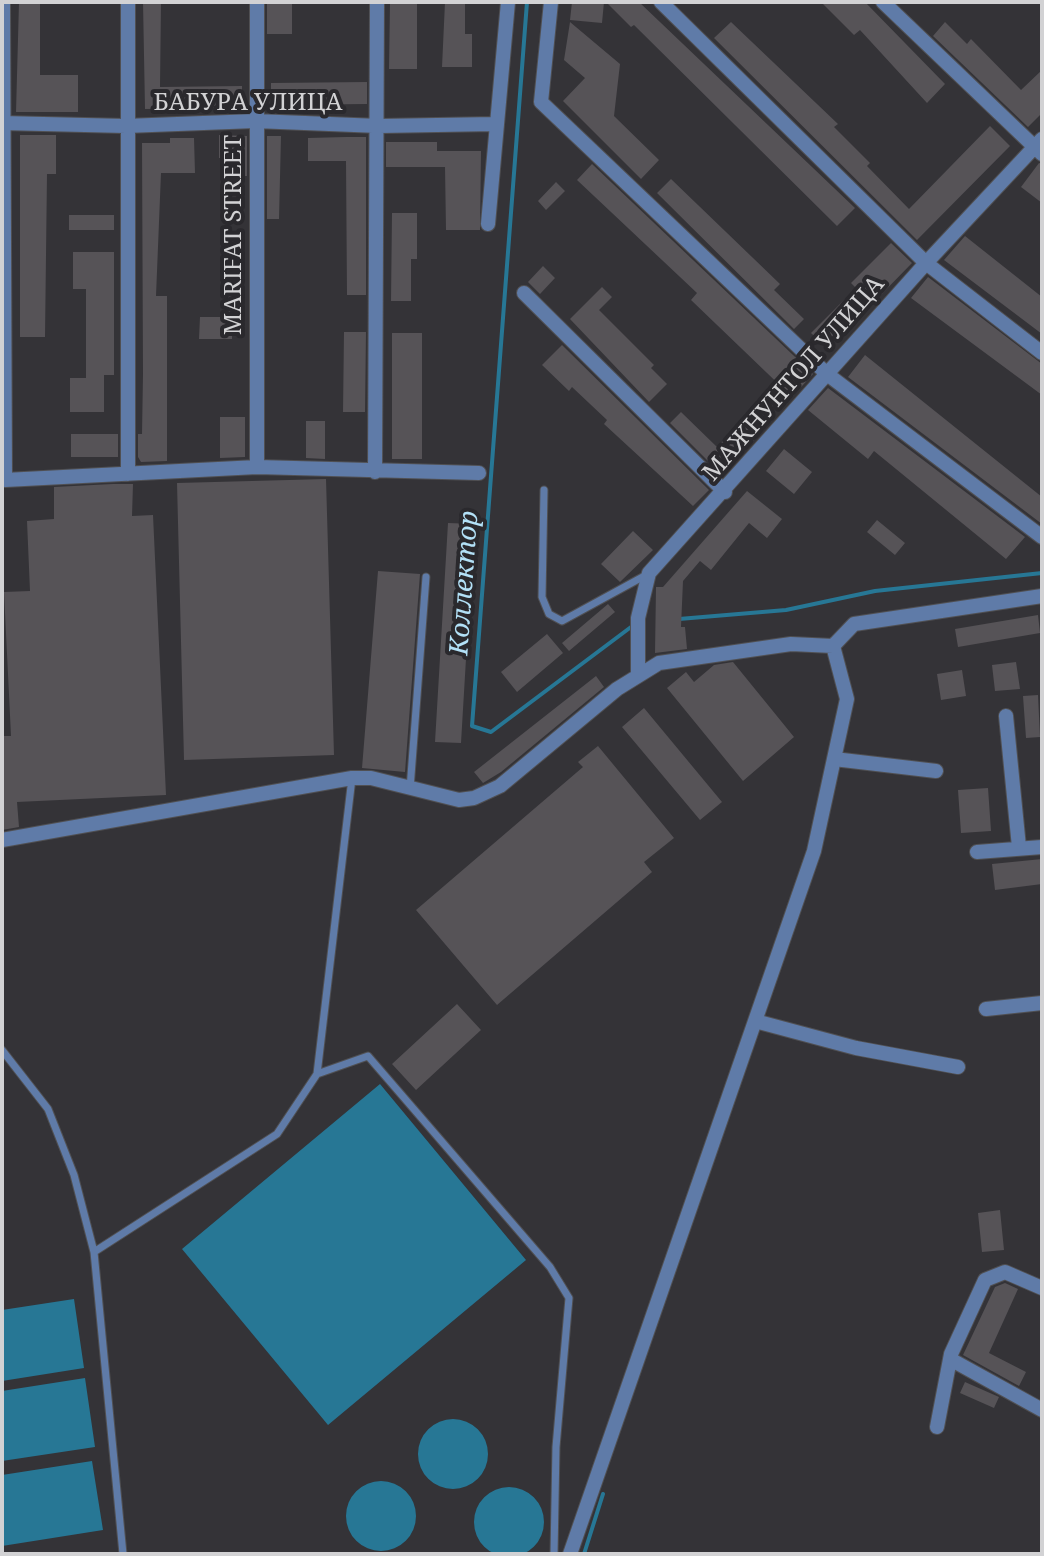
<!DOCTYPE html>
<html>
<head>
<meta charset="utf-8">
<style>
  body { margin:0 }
  #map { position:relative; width:1044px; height:1556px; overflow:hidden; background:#343337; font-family:"Noto Serif",serif }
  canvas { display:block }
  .frame { position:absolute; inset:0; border:4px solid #d2d2d4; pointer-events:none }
</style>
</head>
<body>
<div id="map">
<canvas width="1044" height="1556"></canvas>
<div class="frame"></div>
</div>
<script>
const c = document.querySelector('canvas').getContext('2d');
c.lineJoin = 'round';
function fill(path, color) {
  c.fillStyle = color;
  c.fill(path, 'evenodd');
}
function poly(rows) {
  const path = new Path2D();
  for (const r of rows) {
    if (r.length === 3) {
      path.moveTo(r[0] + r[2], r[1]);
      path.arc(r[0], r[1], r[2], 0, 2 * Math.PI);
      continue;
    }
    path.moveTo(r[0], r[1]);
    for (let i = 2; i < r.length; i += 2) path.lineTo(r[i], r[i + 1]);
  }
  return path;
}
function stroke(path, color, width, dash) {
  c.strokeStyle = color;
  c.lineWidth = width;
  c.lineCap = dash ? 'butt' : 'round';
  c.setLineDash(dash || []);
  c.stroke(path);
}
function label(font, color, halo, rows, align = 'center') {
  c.font = font + ' "Noto Serif",serif';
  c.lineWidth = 8;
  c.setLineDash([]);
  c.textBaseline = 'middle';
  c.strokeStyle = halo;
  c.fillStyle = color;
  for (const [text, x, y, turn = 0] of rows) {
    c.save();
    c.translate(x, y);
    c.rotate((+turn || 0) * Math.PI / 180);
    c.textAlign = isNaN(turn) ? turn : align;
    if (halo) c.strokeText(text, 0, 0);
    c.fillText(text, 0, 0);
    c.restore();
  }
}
const water = poly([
  [380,1084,526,1260,328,1425,182,1249],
  [74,1299,84,1368,2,1381,2,1310],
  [85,1378,95,1447,2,1461,2,1391],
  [453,1454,35],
  [92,1461,103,1530,2,1546,2,1475],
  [381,1516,35],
  [509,1522,35]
]);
const stream = poly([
  [527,2,472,726,491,732,635,624],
  [679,619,786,610,875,591,1042,573],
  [584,1554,603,1494]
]);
const building = poly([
  [19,2,40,2,40,75,78,75,78,112,16,112],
  [143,2,161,2,160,87,242,86,242,108,145,109],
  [267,2,292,2,292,34,267,34],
  [390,2,417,2,417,69,389,69],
  [445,2,465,2,465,34,472,34,472,67,442,67],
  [572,2,604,2,602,23,570,20],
  [606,2,639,2,855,208,837,226,634,25,631,27],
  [821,2,865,2,945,84,927,103,860,30,854,35],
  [570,22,620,64,614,116,659,160,641,179,563,101,585,78,564,60],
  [731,22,838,124,834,127,870,163,867,166,909,209,990,126,1010,146,917,240,714,38],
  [945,22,967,44,971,39,1021,90,1042,70,1042,113,1028,127,933,36],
  [367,82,367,104,271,105,271,83],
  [20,135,56,135,56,174,47,174,45,337,20,337],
  [219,135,247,136,247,176,233,176,233,158,219,158],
  [267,136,281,136,279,219,267,219],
  [346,137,366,137,366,295,347,295,346,161,308,161,308,138],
  [170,138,194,138,195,173,161,173,156,296,167,296,167,461,141,462,138,457,138,434,142,434,143,374,142,143,170,143],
  [386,142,437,142,437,151,481,151,480,230,446,230,445,167,386,167],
  [1039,163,1042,164,1042,203,1021,187],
  [592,164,813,374,792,397,691,300,697,293,577,180],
  [671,179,780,284,774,290,804,319,794,329,657,193],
  [556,182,565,191,546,210,538,201],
  [392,213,417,213,417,259,411,259,411,301,391,301],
  [69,215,114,215,114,230,69,230],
  [965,236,1042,297,1042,334,944,260],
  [891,243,912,263,828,349,811,333,856,288,851,283],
  [73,252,114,252,114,375,104,375,104,412,70,412,70,378,86,378,86,289,73,289],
  [226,254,242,254,242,315,229,314],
  [543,266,555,278,540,294,528,282],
  [928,277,1042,364,1042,395,911,298],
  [602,287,612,297,599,310,654,365,651,368,667,384,649,402,570,319],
  [200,317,232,317,232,339,199,339],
  [344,332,366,332,365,412,343,412],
  [392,333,422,333,422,459,392,459],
  [562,345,709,490,693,506,604,424,607,420,572,387,569,391,542,365],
  [865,355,1042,497,1042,524,848,377],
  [828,388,1025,537,1006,559,874,451,868,459,808,410],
  [753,411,768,425,722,475,670,423,681,412,717,447],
  [220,417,245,417,245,457,220,458],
  [306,421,325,421,325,459,306,458],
  [71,434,118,434,118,457,71,457],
  [784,449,812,472,794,494,766,471],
  [326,479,334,755,184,760,177,483],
  [113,484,133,484,132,516,153,515,166,795,17,802,19,827,2,830,2,736,11,736,4,592,30,591,27,521,54,519,54,487],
  [747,491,782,519,767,538,749,523,711,570,700,561,683,581,681,627,685,627,687,649,655,653,656,587,663,587],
  [877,520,905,543,895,555,867,532],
  [448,523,474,524,461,743,435,742],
  [633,531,653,550,620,582,601,564],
  [378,571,420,574,405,772,362,768],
  [608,604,615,612,569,651,562,643],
  [1038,615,1040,633,958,647,955,629],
  [547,634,563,653,517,692,501,672],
  [733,662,794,737,743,781,667,688,686,672,694,682,714,665],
  [1016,662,1020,689,995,691,992,665],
  [962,670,966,696,941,700,937,674],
  [596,676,604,687,501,772,483,783,474,772],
  [1038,695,1040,737,1026,738,1023,696],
  [644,708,722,802,700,820,622,727],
  [598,746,674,838,644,862,652,872,497,1005,416,910,583,767,578,762],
  [988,788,991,831,961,833,958,790],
  [1042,859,1042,884,995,890,992,864],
  [457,1004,481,1030,416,1090,392,1064],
  [1000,1210,1004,1250,982,1252,978,1213],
  [1005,1283,1018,1289,989,1353,1026,1372,1019,1386,963,1355,995,1287],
  [965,1382,999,1397,994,1408,960,1393]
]);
const service = poly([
  [544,490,542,597,549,614,562,621,648,574],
  [410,789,426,577],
  [2,1050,48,1109,74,1175,94,1252,123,1554],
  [317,1074,352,778],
  [94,1252,277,1134,317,1074,368,1056,550,1267,569,1298,556,1447,554,1554]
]);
const minor = poly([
  [3,2,5,480,257,467,479,473],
  [128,2,128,474],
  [551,2,541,102,827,374,1042,537],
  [661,2,926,263,1042,353],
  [883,2,1042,154],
  [2,123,126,126,255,121,379,126,495,124],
  [488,224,508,2],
  [524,293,725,492],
  [257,467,257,2],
  [375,472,377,2],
  [638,674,638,618,649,573,926,263,1042,139],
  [1006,716,1019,847],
  [834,759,936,771],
  [2,840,352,778,371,778,459,800,474,798,500,786,617,689,659,663,791,644,833,646,854,624,1042,596],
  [977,852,1042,847],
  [986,1009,1042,1003],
  [755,1021,856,1048,958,1067],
  [950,1359,1042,1410],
  [937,1427,951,1354,985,1280,1005,1272,1042,1288],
  [570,1554,814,851,847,699,833,646]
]);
const streetNames = [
  ["БАБУРА УЛИЦА",248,103],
  ["MARIFAT STREET",234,235,-90],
  ["МАЖНУНТОЛ УЛИЦА",794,379,-49]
];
const waterNames = [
  ["Коллектор",465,583,-86]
];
fill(water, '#277795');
stroke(stream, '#277795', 4);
fill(building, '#565357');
stroke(service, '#505053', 9);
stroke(minor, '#505053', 16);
stroke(service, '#5f7ba8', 7);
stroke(minor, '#5f7ba8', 14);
label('24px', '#d2d2d4', '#2a292d', streetNames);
label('italic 26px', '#b3e1f7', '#2a292d', waterNames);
</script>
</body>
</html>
